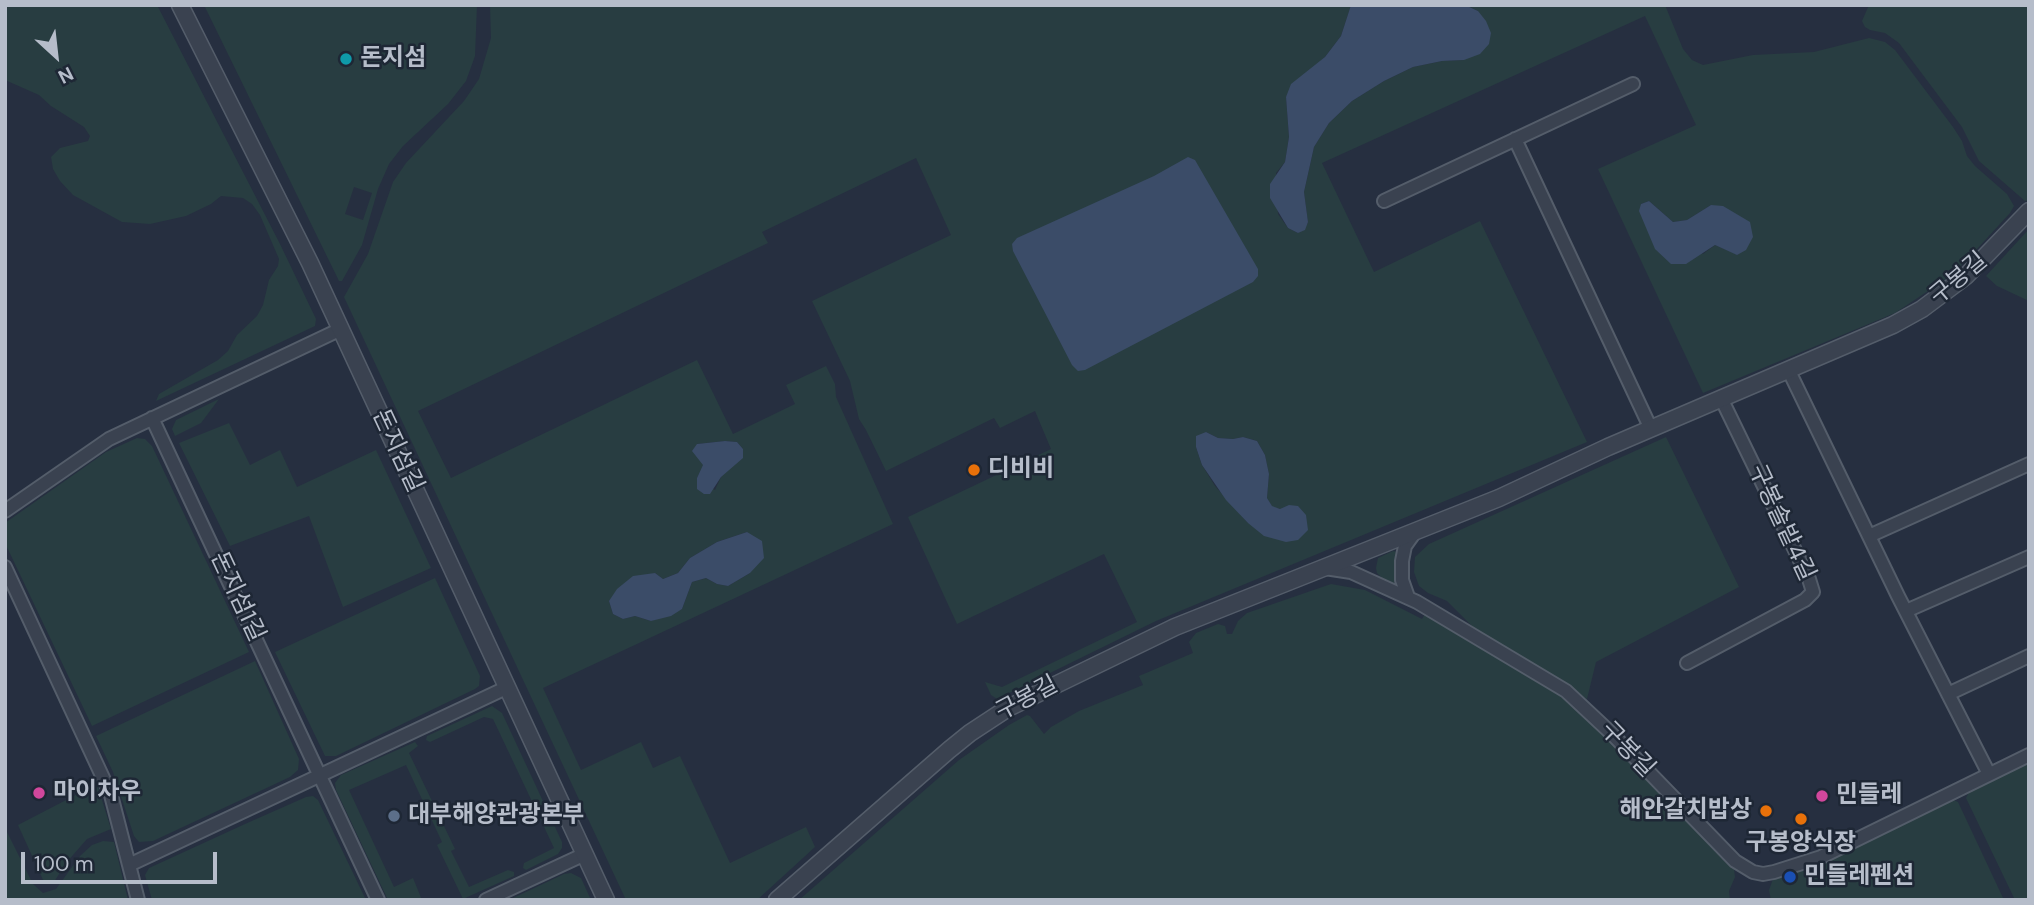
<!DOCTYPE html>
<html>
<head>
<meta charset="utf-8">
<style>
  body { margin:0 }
  #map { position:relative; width:2034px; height:905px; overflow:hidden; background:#262f40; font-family:"DM Sans",sans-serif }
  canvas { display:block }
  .frame { position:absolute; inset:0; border:7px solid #b6bdca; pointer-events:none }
  .north { position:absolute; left:21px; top:21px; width:70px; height:70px; -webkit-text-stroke:5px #1e2735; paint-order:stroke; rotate:153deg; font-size:19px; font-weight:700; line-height:28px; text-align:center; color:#b6bdca }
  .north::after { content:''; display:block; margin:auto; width:24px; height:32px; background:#b6bdca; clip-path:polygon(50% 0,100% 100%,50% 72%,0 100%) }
  .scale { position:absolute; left:21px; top:852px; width:196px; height:32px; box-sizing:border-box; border:4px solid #b6bdca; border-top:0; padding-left:9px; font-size:21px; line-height:24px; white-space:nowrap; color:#b6bdca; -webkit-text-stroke:5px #1e2735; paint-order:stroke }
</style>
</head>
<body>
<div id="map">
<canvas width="2034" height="905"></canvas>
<div class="frame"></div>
<div class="north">N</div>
<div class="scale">100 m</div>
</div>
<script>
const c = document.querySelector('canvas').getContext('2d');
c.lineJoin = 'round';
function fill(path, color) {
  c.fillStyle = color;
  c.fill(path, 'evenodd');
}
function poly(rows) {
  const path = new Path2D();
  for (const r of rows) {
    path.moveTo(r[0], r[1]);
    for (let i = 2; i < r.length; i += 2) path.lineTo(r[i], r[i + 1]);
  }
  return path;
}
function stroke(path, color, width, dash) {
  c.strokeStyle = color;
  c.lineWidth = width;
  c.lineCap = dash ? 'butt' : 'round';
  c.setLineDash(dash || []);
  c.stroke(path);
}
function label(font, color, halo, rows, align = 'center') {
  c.font = font + ' "DM Sans","Noto Sans KR",sans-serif';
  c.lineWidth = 5;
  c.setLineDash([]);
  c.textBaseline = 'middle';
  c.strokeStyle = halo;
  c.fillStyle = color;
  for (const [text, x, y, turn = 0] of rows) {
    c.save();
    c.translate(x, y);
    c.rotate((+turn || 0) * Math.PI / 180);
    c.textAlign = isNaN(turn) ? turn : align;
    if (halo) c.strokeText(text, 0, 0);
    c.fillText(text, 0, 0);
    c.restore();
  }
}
const green = poly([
  [5,5,157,5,280,244,316,319,315,326,156,401,159,394,218,360,228,351,237,335,257,316,263,305,269,280,278,266,279,259,260,215,252,204,243,198,221,196,211,204,186,216,150,224,122,222,73,195,60,181,53,169,51,157,60,148,88,141,90,136,84,127,51,106,39,95,5,80],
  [204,5,477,5,475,56,466,81,448,104,403,146,389,164,378,189,362,245,342,281,339,281],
  [354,187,372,193,363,220,345,214],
  [490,5,1351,5,1341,36,1325,57,1286,97,1289,137,1285,162,1276,173,1278,214,1288,228,1298,233,1308,223,1304,192,1314,147,1329,123,1352,101,1384,81,1413,67,1442,61,1464,60,1478,11,1465,5,1665,5,1683,49,1692,60,1703,65,1753,55,1814,52,1869,38,1885,42,1895,50,1953,127,1962,141,1967,156,1975,166,2007,194,2014,206,2010,213,1965,262,1943,281,1895,313,1703,393,1598,169,1696,125,1645,16,1322,163,1374,272,1480,221,1587,442,1156,621,997,699,991,695,985,682,1002,687,1137,622,1104,554,957,624,908,517,1051,449,1035,411,1000,428,994,418,886,471,866,430,859,419,850,381,812,301,951,235,916,158,762,232,768,243,418,411,451,478,697,360,733,434,795,404,786,385,826,366,835,384,836,397,893,524,543,688,581,770,641,742,653,768,680,756,730,863,806,827,815,847,757,900,626,900,344,297,368,254,393,182,406,163,464,101,479,79,491,38],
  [1649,201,1673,222,1687,220,1711,205,1738,255,1715,245,1703,254,1641,204],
  [1206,432,1218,438,1233,439,1243,437,1257,441,1265,455,1269,474,1267,498,1272,507,1280,509,1289,505,1248,523,1215,486,1202,465,1196,447],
  [725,441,737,442,743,449,721,477,715,490,697,478,704,465,697,444],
  [747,532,750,573,728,586,717,584,706,578,692,582,682,609,651,621,635,616,623,619,613,614,609,601,655,573,663,579,678,573,690,558,717,542],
  [1869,5,2029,5,2029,200,2025,201,1979,161,1962,127,1899,43,1885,33,1870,30,1865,27,1862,21],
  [2029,229,2029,301,1997,286,1986,276],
  [219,399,201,423,175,436,172,429,176,420],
  [229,423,250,465,280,450,297,487,376,450,431,568,343,607,309,516,230,546,179,443],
  [1666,437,1739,587,1596,662,1587,699,1478,632,1447,601,1428,593,1419,586,1414,572,1415,557,1429,544],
  [137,438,145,439,152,446,249,652,92,726,5,543,5,523,106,452],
  [1393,551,1398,552,1397,581,1394,583,1383,579,1377,573,1376,568,1378,558],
  [435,578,480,676,479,686,475,689,336,756,325,756,275,652],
  [1331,584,1365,590,1422,619,1425,614,1557,692,1580,709,1734,869,1735,877,1729,891,1730,900,799,900,959,760,1009,725,1027,715,1030,716,1044,734,1051,727,1079,711,1143,685,1139,676,1193,653,1189,642,1196,633,1218,624,1225,626,1227,634,1232,634,1238,621,1247,613],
  [255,661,299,759,298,770,290,777,153,841,139,842,134,836,113,772,96,736],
  [492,706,502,713,562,842,562,848,558,854,526,870,523,868,524,863,554,848,493,719,484,717,430,742,426,740,427,736],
  [415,742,418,746,409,753,455,849,451,851,469,887,508,870,514,872,514,876,463,899,437,845,442,842,406,765,349,790,394,887,413,878,422,900,388,900,336,790,335,783,341,775],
  [2029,762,2029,900,2015,900,1966,798,1970,790],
  [97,784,111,829,87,839,66,863,54,882,44,882,18,825],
  [313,796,318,800,366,900,152,900,145,875,149,868,245,824,306,797],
  [1951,799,1958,802,2004,900,1771,900,1769,890,1773,879,1835,857],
  [5,828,33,884,43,893,56,889,80,856,92,845,103,841,114,842,128,900,5,900],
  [571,873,581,878,591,900,509,900,564,874]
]);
const water = poly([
  [1351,5,1465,5,1478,11,1486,21,1491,33,1489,44,1480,54,1464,60,1442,61,1413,67,1384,81,1352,101,1329,123,1314,147,1304,192,1308,222,1305,230,1298,233,1288,228,1270,198,1270,184,1285,162,1289,137,1286,97,1291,84,1325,57,1341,36],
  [1188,157,1195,160,1258,269,1258,276,1253,282,1085,370,1078,371,1072,365,1013,251,1012,244,1017,238,1154,176],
  [1649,201,1673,222,1687,220,1711,205,1723,206,1750,222,1753,237,1746,250,1737,255,1715,245,1686,264,1671,264,1655,249,1639,211,1641,204],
  [1206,432,1218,438,1233,439,1243,437,1257,441,1265,455,1269,474,1267,498,1272,506,1280,509,1289,505,1298,506,1306,515,1308,530,1298,540,1286,542,1264,536,1248,523,1226,500,1202,465,1196,447,1196,436],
  [725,441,737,442,743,449,743,458,721,477,710,494,704,494,697,489,697,478,703,465,692,451,697,444],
  [747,532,762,541,764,558,750,573,728,586,717,584,706,578,692,582,682,609,671,616,651,621,635,616,623,619,613,614,609,601,617,589,633,576,655,573,663,579,678,573,690,558,717,542]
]);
const minor = poly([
  [1515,139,1651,429],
  [1384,201,1633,84],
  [1788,369,1898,596,1989,774],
  [152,418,378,900],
  [5,511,109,439,341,329],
  [1869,536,2029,464],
  [5,567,111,795,138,900],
  [1325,568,1351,572,1417,602,1566,691,1612,734,1735,861,1753,872,1763,874,1774,872,1821,857,2029,755],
  [1408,597,1402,580,1402,561,1405,546,1415,532],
  [1906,611,2029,557],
  [1687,663,1805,600,1813,592,1809,579,1721,398],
  [1948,694,2029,656],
  [129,865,508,687],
  [486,900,585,854]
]);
const tertiary = poly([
  [180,5,310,263,606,900],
  [777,900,949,750,970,733,1008,708,1175,627,1499,498,1608,447,1893,325,1922,309,1966,276,2029,211]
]);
const markers = [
  [346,59,7,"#0f9aa8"],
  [974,470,7,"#e8710a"],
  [39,793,7,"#d1479c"],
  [1822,796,7,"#d1479c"],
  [1766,811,7,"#e8710a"],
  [394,816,7,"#5c6f8a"],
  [1801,819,7,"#e8710a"],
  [1790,877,7,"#1a4fb4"]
];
const poiNames = [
  ["돈지섬",360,59],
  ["디비비",988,470],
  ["마이차우",53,793],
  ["민들레",1836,796],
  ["해안갈치밥상",1752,811,"right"],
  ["대부해양관광본부",408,816],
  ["구봉양식장",1801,844,"center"],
  ["민들레펜션",1804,877]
];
const streetNames = [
  ["구봉길",1959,279,-40],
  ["돈지섬길",397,451,65],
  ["구봉솔밭4길",1781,523,65],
  ["돈지섬1길",237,597,65],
  ["구봉길",1027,699,-28],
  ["구봉길",1627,750,46]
];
fill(green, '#283d41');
fill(water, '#3b4c68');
stroke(minor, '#545d6a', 16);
stroke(tertiary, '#545d6a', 19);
stroke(minor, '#3a4250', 12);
stroke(tertiary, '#3a4250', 16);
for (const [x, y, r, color] of markers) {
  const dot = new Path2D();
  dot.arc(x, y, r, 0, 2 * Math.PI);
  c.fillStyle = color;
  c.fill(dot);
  stroke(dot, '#1e2735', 2.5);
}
label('bold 24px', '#b6bdca', '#1e2735', poiNames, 'left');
label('24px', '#b6bdca', '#1e2735', streetNames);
</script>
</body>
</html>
